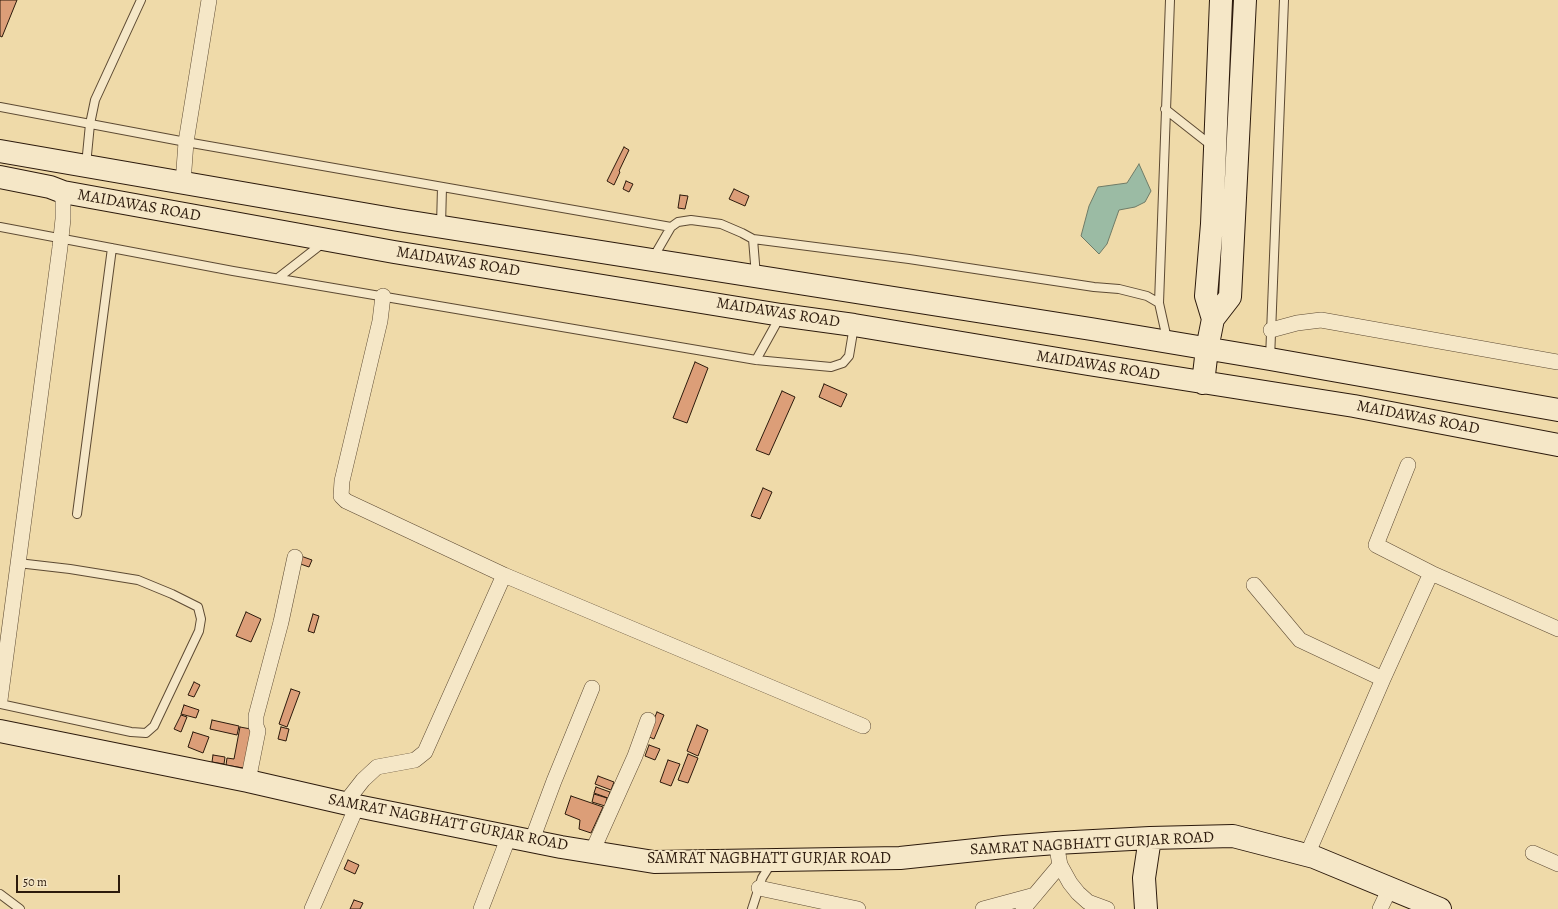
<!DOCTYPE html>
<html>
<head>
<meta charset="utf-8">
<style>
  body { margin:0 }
  #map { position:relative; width:1558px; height:909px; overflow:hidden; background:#efdaa9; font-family:Alegreya,serif }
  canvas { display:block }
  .scale { position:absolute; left:16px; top:875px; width:104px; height:18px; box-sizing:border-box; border:2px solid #2c1a0c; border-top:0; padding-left:5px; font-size:12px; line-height:14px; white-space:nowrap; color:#2c1a0c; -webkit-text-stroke:3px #f5e7c7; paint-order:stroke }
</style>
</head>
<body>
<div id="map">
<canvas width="1558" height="909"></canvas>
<div class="scale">50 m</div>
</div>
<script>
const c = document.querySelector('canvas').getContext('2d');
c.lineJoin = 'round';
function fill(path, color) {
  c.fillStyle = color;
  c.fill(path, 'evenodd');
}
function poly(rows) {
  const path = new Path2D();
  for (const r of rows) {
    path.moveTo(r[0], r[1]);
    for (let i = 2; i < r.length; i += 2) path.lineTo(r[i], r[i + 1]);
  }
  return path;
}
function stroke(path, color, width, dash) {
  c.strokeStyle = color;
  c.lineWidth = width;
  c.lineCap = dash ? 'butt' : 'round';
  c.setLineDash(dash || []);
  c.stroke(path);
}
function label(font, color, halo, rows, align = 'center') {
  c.font = font + ' Alegreya,serif';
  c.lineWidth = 4;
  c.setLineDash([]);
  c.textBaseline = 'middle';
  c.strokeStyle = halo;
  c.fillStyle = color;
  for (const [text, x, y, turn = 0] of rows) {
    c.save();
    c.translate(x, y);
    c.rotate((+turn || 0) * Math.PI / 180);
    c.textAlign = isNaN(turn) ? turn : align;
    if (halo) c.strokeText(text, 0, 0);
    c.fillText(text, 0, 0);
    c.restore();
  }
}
const water = poly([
  [1139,164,1151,191,1145,202,1135,207,1119,210,1107,244,1099,254,1081,236,1089,206,1098,187,1127,183,1139,164]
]);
const building = poly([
  [0,0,17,0,2,37,0,36,0,0],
  [624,147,629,150,619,171,620,172,614,185,607,181,624,147],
  [626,181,633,184,629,192,623,189,626,181],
  [734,189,749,196,745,206,729,199,734,189],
  [680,195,688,196,685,209,678,208,680,195],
  [695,362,708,368,687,423,673,418,695,362],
  [824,384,847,394,841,407,819,397,824,384],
  [782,391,795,397,769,455,756,450,782,391],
  [763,488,772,492,760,519,751,516,763,488],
  [298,555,312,560,309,567,295,562,298,555],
  [246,612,261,619,251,642,236,636,246,612],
  [313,614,319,616,314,633,308,631,313,614],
  [194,682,200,685,194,697,188,695,194,682],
  [291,689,300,692,287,727,279,724,291,689],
  [184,705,199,710,196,718,181,714,184,705],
  [657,712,664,715,654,739,647,736,657,712],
  [181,715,187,717,181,732,174,729,181,715],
  [212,720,239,726,237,735,210,729,212,720],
  [697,725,708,730,698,756,687,751,697,725],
  [240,727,256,730,249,769,226,765,227,758,234,759,240,727],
  [281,727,289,729,286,741,278,739,281,727],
  [193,732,209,737,203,753,188,747,193,732],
  [649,745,660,749,655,760,645,756,649,745],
  [688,754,698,758,688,783,678,780,688,754],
  [213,755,225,757,224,764,212,762,213,755],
  [668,760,680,764,671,786,660,782,668,760],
  [598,776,614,782,611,790,595,784,598,776],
  [596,787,610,792,608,798,594,793,596,787],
  [594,794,607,798,605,806,592,802,594,794],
  [571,796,603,807,591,833,579,829,580,820,565,814,571,796],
  [348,860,359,865,355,874,344,869,348,860],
  [354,900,363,903,360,909,350,909,354,900]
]);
const lane = poly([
  [0,107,186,142,671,227,678,222,691,220,721,224,742,233,753,239,909,259,1094,287,1119,289,1147,296,1159,303,1167,339],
  [1165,109,1212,146],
  [86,165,90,124,95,100,141,0],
  [441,226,442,187],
  [0,227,233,271,756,360,831,367,843,363,849,356,854,326],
  [753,239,756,276],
  [653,258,671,227],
  [278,278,323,243],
  [1159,303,1170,0],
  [1270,359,1284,0],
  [756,360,781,315],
  [77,514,112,248],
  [0,704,131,732,146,733,154,726,199,631,201,619,198,607,172,594,138,580,70,569,18,563],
  [0,894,20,909],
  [752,909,762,878,772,862]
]);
const street = poly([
  [183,183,186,142,209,0],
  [383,296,380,321,342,481,341,496,346,501,504,575],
  [1271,330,1297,323,1321,320,1558,362],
  [1431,573,1558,629],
  [1254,585,1300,640,1383,679],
  [0,700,60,247,63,219,63,192],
  [248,781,258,731,256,726,256,716,281,622,295,557],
  [345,803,363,780,377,767,415,760,425,752,504,575,863,726],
  [532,840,554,781,592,688],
  [592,852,635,756,648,720],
  [1533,853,1558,864],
  [1307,855,1383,679,1431,573,1376,545,1408,465],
  [1060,865,1070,883,1078,893,1088,902,1107,909],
  [759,888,858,909],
  [312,909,357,806],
  [481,909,509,836],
  [983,909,1035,895],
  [1023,909,1060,865,1056,843],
  [1380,909,1390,888]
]);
const secondary = poly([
  [0,151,398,220,1091,329,1270,359,1558,410],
  [0,177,50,187,63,192,394,252,781,315,854,325,1088,364,1354,406,1558,445],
  [1213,319,1230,297,1245,0],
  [1203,383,1207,349,1213,319,1206,296,1212,224,1221,0],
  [0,731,248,781,357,806,561,847,654,862,900,858,1004,847,1056,843,1150,838,1233,836,1314,857,1440,909],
  [1146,909,1144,878,1150,838]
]);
const streetNames = [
  ["MAIDAWAS ROAD",139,206,10],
  ["MAIDAWAS ROAD",458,262,9],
  ["MAIDAWAS ROAD",778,313,9],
  ["MAIDAWAS ROAD",1098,366,9],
  ["MAIDAWAS ROAD",1418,418,11],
  ["SAMRAT NAGBHATT GURJAR ROAD",448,823,11],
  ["SAMRAT NAGBHATT GURJAR ROAD",1092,844,-3],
  ["SAMRAT NAGBHATT GURJAR ROAD",769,859]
];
fill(water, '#9bbba4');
stroke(water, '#6f7b67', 1);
fill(building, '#dc9e78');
stroke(building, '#2c1a0c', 1);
stroke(lane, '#5d4a33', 10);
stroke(street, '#5d4a33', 16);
stroke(secondary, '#2c1a0c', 24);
stroke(lane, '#f5e7c7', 8);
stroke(street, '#f5e7c7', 15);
stroke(secondary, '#f5e7c7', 22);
label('16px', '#2c1a0c', '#f5e7c7', streetNames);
</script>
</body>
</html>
